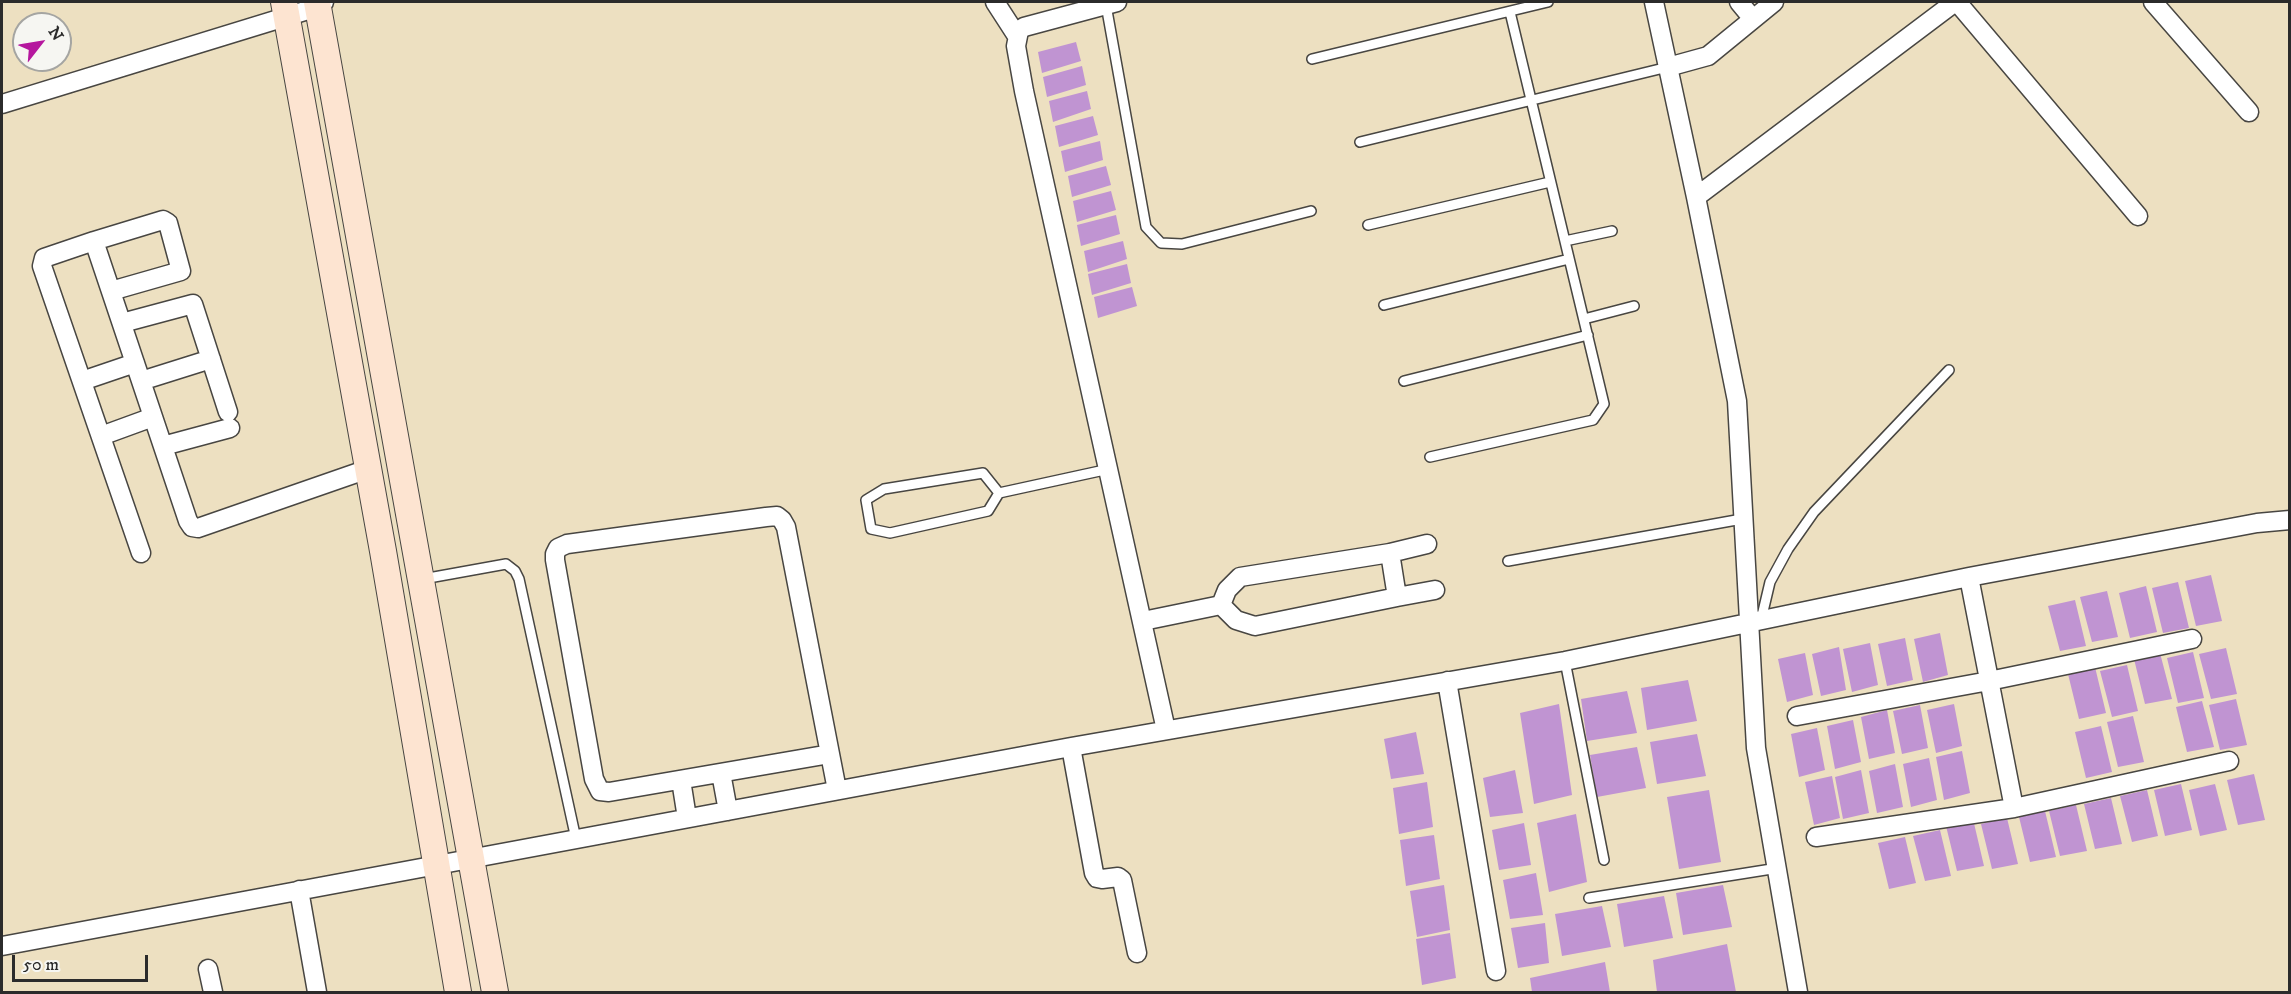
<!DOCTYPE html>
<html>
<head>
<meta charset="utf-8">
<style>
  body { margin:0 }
  #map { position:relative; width:2291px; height:994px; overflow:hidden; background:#ede0c1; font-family:"IM FELL DW Pica",serif }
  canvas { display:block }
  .frame { position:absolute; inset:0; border:3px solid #2b2b2b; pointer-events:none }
  .north { position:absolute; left:12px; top:12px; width:60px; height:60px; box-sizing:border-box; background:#f6f6f2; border:2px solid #a5a5a2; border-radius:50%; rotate:59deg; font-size:16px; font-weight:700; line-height:24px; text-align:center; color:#2b2b2b }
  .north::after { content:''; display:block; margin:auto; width:21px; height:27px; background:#b5179e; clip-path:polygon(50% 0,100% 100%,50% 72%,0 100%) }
  .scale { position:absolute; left:12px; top:955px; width:136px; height:27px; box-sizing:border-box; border:3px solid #2b2b2b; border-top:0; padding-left:8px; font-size:18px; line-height:21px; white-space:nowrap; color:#2b2b2b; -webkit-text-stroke:4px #f6f6f2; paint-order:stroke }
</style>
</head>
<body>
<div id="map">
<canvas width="2291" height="994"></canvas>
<div class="frame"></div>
<div class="north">N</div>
<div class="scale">50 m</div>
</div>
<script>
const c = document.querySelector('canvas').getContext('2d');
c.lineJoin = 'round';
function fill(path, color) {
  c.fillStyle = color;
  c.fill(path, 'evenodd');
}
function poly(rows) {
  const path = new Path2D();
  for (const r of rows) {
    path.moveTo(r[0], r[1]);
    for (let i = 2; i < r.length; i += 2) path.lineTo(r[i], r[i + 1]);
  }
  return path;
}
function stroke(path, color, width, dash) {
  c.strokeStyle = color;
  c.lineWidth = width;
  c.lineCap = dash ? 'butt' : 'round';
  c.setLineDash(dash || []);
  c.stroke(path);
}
const building = poly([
  [1076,42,1081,61,1042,73,1038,52],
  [1082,66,1086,85,1047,97,1043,77],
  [1087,91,1091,109,1053,122,1049,101],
  [1093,116,1098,135,1059,147,1055,126],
  [1100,141,1103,160,1065,172,1061,151],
  [1106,166,1111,185,1072,197,1068,176],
  [1111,191,1116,210,1077,222,1073,201],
  [1116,215,1120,234,1081,246,1077,225],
  [1123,241,1127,259,1088,272,1084,251],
  [1127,264,1131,283,1092,295,1088,274],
  [1132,287,1137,306,1098,318,1094,297],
  [2211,575,2222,621,2196,626,2185,581],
  [2178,582,2189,628,2163,633,2152,588],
  [2146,586,2157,632,2130,638,2119,593],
  [2107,591,2118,637,2092,642,2080,597],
  [2075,600,2086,646,2060,651,2048,606],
  [1940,633,1948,675,1923,682,1914,639],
  [1905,638,1913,680,1887,686,1878,644],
  [1870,643,1878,685,1852,692,1843,649],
  [1839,647,1846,690,1821,696,1812,654],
  [2226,648,2237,694,2211,699,2199,654],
  [2193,652,2204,698,2178,703,2167,658],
  [1805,653,1813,695,1787,702,1778,659],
  [2160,653,2172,699,2145,704,2134,659],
  [2127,665,2138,711,2112,717,2100,671],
  [2095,667,2106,713,2079,719,2068,674],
  [1688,680,1697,721,1647,730,1641,688],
  [1627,691,1637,733,1587,741,1581,699],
  [2236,699,2247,745,2220,750,2209,705],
  [2202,701,2214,747,2187,752,2176,707],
  [1559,704,1572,795,1534,804,1520,713],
  [1954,704,1962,746,1936,753,1927,710],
  [1920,705,1928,748,1902,754,1893,711],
  [1887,710,1895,753,1869,759,1861,717],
  [2133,716,2144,762,2118,767,2107,722],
  [1853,720,1861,762,1835,769,1827,726],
  [2101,726,2112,772,2086,778,2075,732],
  [1817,728,1825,770,1799,777,1791,734],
  [1416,732,1424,774,1391,779,1384,739],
  [1697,734,1706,776,1657,784,1650,742],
  [1637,747,1646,788,1597,797,1590,755],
  [1962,751,1970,793,1944,800,1936,757],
  [1929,758,1937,800,1911,807,1903,764],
  [1895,764,1903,807,1877,813,1869,771],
  [1515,770,1523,813,1490,817,1483,778],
  [1861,770,1869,813,1843,819,1835,777],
  [2254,774,2265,820,2238,825,2227,780],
  [1832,776,1840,818,1814,825,1805,782],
  [1427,782,1433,827,1399,834,1393,788],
  [2181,784,2192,830,2165,836,2154,790],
  [2215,784,2227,830,2200,836,2189,790],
  [1709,790,1721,862,1679,869,1667,797],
  [2147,790,2158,836,2132,842,2120,796],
  [2111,798,2122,844,2095,849,2084,804],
  [2076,805,2087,851,2060,856,2049,811],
  [2045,811,2056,857,2030,862,2019,817],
  [1576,814,1587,882,1549,892,1537,823],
  [2007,818,2018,864,1992,869,1981,824],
  [1973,819,1984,866,1957,871,1946,826],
  [1524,823,1531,865,1499,870,1492,830],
  [1940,830,1951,876,1925,881,1913,836],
  [1434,835,1440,879,1406,886,1400,840],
  [1905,837,1916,883,1889,889,1878,843],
  [1536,873,1543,915,1510,919,1503,880],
  [1444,885,1450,930,1417,937,1410,891],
  [1723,885,1732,927,1683,935,1676,893],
  [1664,896,1673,938,1624,947,1617,904],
  [1602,906,1611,947,1562,956,1555,914],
  [1545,923,1549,963,1518,968,1511,928],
  [1450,933,1456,978,1422,985,1416,939],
  [1727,944,1736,992,1657,992,1653,960],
  [1605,962,1610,992,1532,992,1530,978]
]);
const lane = poly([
  [1106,5,1146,227,1161,243,1182,244,1311,211],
  [1312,59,1548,2],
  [1360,142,1668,67],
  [1368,225,1550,182],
  [1565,241,1612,231],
  [1384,305,1569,259],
  [1584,319,1634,306],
  [1404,381,1588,335],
  [1430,457,1593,420,1604,404,1510,12],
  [999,493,988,511,890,533,871,529,866,500,884,489,983,473,999,493,1109,469],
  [1508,561,1742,519],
  [423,579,506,564,515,571,519,579,576,839],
  [1761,620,1770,582,1788,549,1814,512,1949,370],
  [1565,661,1604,860],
  [1589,898,1778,868]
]);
const street = poly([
  [995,2,1017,36],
  [1117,2,1024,27,1019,31,1016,46,1024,91,1166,730],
  [1654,2,1696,197,1737,401,1756,748,1798,992],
  [1739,2,1753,19],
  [1957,2,2138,216],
  [2153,2,2249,112],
  [1668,67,1708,56,1774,2],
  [2,104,318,7,324,2],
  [1696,197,1955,2],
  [94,241,163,220,168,223,181,271,111,291],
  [122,323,193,304,228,412],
  [82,381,135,363],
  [141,381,211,359],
  [101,436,153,417],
  [163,446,230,428],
  [141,553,42,266,44,258,94,241,188,521,192,527,198,528,368,469],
  [1390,553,1427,544],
  [1969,577,2014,808],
  [1397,597,1435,590],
  [1143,621,1221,605,1236,620,1255,626,1397,597,1390,553,1240,577,1227,590,1221,605],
  [1447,681,1496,971],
  [1797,716,1989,681,2192,639],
  [1071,747,1094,873,1097,878,1102,879,1118,877,1122,880,1137,953],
  [830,754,609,792,600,791,594,779,555,560,555,554,558,548,567,544,766,517,777,516,782,520,786,527,830,754,837,790],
  [721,773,728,811],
  [681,780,687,818],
  [1816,837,2014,808,2229,761],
  [299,890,317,992],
  [2,946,1071,747,1565,661,1969,577,2257,523,2290,520],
  [208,969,213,992]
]);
const secondary = poly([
  [284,2,383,551,458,992],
  [317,2,495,992]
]);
fill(building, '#c094d2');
stroke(lane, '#484642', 12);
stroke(street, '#484642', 21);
stroke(secondary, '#484642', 28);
stroke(lane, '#fff', 9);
stroke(street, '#fff', 18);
stroke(secondary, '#fde4d1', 26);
</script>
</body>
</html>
